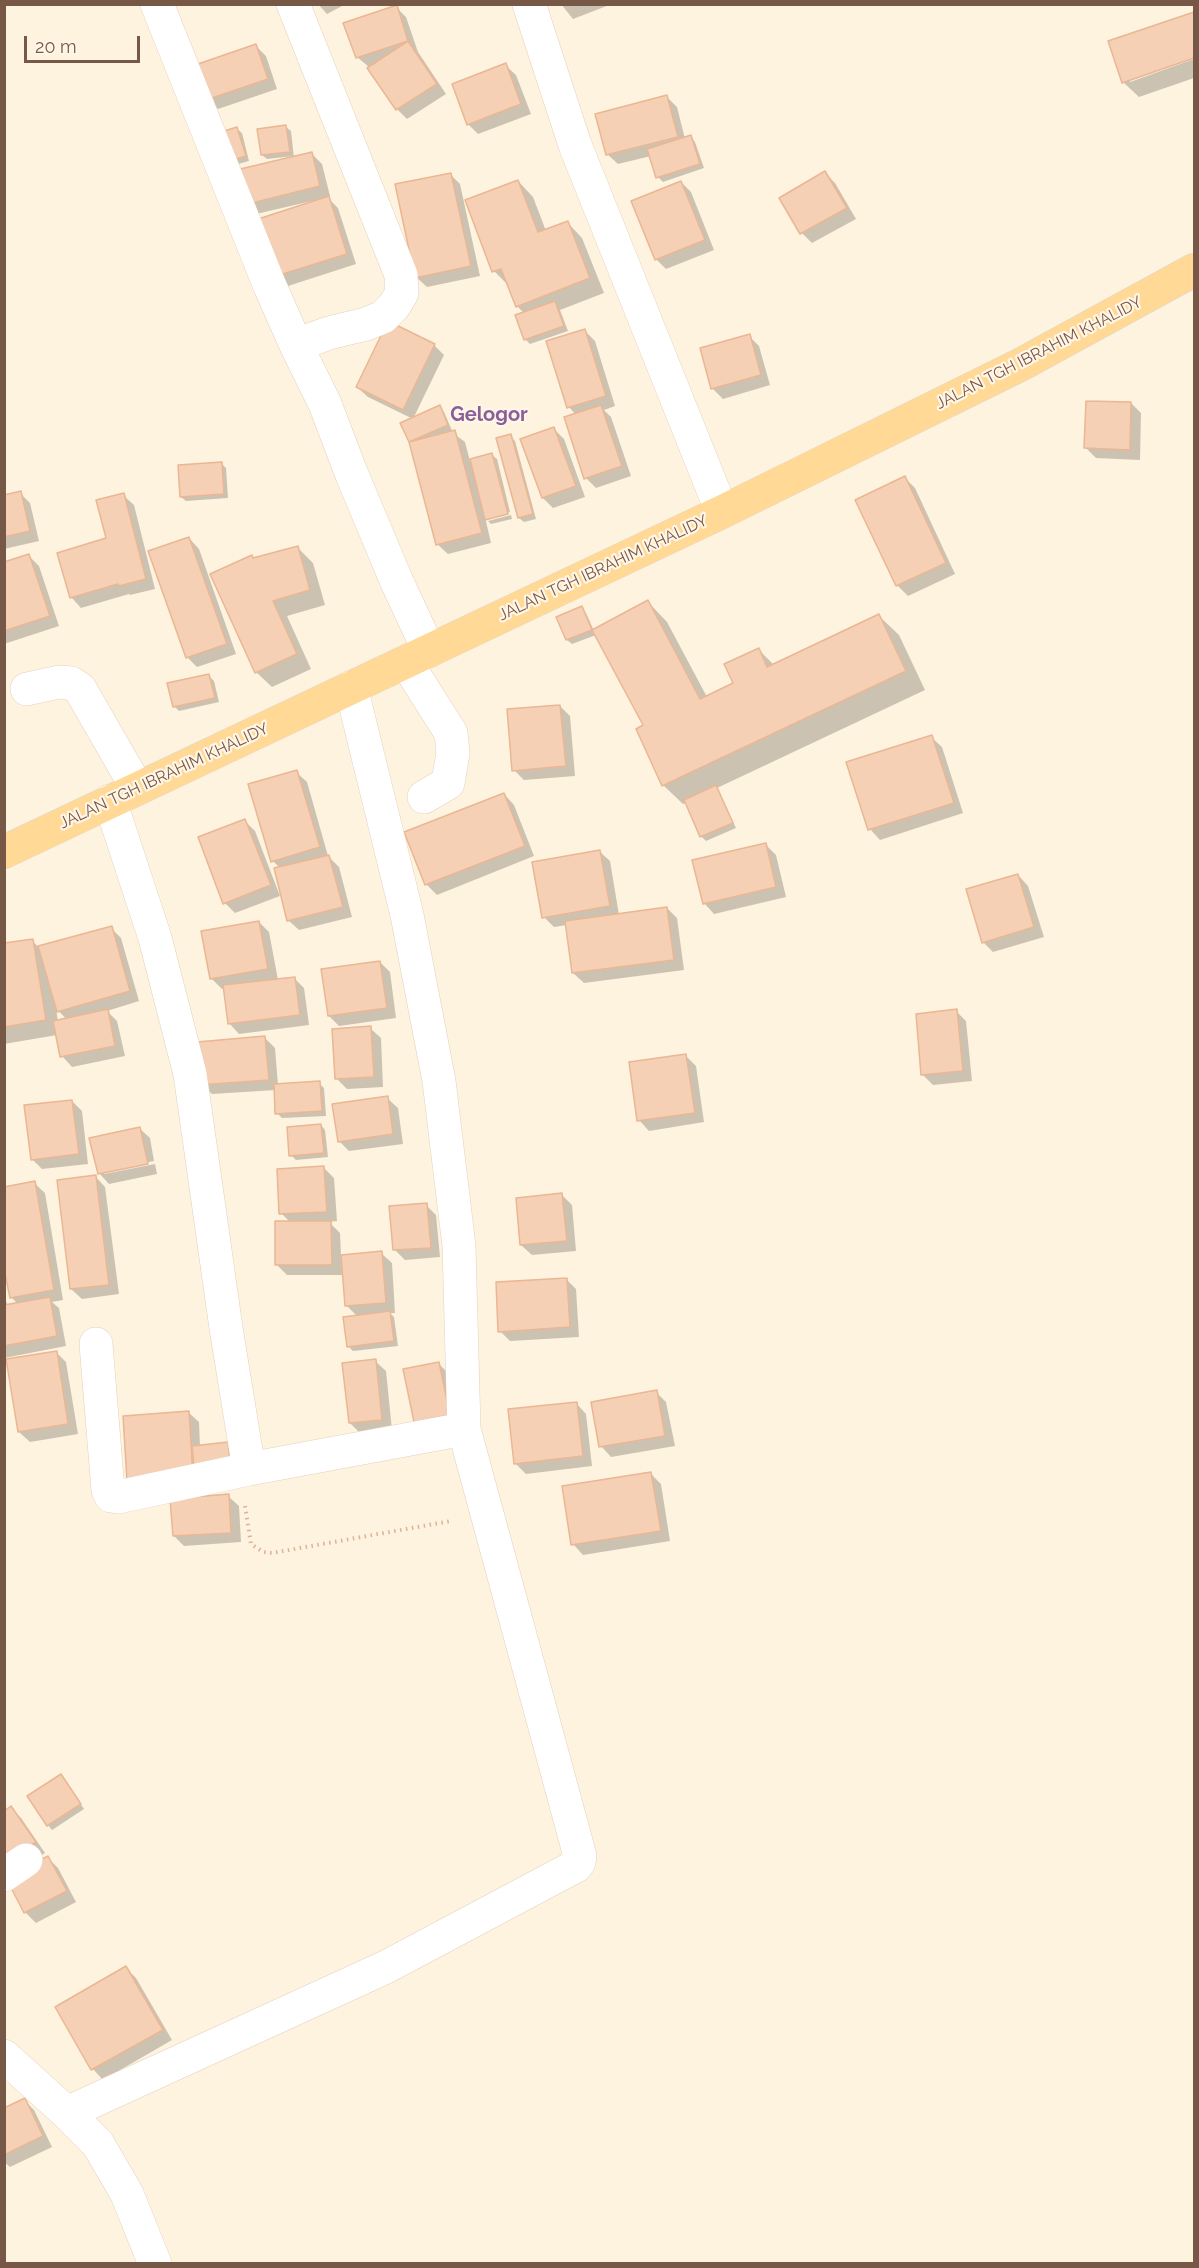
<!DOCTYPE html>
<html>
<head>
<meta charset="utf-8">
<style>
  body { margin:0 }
  #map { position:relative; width:1199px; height:2268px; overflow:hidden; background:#fef3df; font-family:Raleway,sans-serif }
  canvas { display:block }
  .frame { position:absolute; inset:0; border:6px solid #775745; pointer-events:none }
  .scale { position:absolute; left:24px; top:36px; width:116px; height:27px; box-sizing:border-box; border:3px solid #775745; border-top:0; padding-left:8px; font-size:18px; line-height:21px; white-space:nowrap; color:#775745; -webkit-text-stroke:4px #fff6e7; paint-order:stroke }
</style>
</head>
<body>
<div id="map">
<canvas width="1199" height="2268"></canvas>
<div class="frame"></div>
<div class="scale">20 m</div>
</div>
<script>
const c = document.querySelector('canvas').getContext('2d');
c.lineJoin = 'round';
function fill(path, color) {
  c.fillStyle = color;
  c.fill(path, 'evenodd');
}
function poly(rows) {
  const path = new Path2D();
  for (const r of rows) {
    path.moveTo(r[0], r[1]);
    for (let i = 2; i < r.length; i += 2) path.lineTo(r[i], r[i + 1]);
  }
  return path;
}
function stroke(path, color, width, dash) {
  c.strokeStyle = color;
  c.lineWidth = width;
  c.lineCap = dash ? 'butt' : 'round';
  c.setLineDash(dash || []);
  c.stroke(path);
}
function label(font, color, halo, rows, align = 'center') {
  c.font = font + ' Raleway,sans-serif';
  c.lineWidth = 4.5;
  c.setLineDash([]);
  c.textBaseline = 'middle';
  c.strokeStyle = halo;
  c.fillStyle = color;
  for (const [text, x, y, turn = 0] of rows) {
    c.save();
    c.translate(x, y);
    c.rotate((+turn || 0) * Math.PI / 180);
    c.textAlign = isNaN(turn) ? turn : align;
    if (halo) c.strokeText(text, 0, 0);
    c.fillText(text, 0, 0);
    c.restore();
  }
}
const shadow = poly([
  [318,4,346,4,327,14],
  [561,4,612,4,573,19],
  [396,7,406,17,418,52,446,94,407,119,397,109,369,67,357,57],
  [1194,14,1194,56,1130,78,1130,82,1194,59,1194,78,1139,97,1123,82,1110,42],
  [256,46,266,56,277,89,218,109,208,99],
  [505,65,516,75,531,114,478,134,468,124],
  [667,97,677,107,685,139,691,137,695,142,704,168,663,182,658,177,651,156,618,164,607,154],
  [286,127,291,131,294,158,312,154,322,164,330,196,327,197,338,208,356,264,285,287,274,277,313,203,312,201,256,214,246,204,294,158,294,156,267,159,262,155],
  [237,129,242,133,249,161,235,165],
  [825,173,835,183,856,219,812,243,802,233,781,198],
  [450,174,460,184,480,276,427,287,416,277],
  [518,181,533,197,546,231,567,222,582,238,604,293,560,310,568,331,530,344,525,339,524,313,517,306,510,287,494,271],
  [681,182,691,192,714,250,666,269,656,259],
  [584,330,595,341,615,406,604,410,611,417,631,476,596,488,586,478,576,415,569,407],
  [749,336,759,346,770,385,723,399,713,389,702,349],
  [434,345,444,355,413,419,440,407,444,412,453,433,465,442,470,461,492,455,497,459,510,512,488,518,488,520,485,517,491,543,448,554,437,544,410,442,402,423,413,419,368,397,357,387],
  [1131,403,1141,413,1140,460,1096,458,1086,448],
  [554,429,564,439,585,497,553,508,543,498],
  [510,436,515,441,536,519,524,522,519,518],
  [222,464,226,468,228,498,186,501,181,497],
  [905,478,915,488,955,574,908,596,898,586,857,500],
  [20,493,30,503,39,541,4,549,4,496],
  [123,495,134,505,155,589,130,595,129,594,81,608,71,597,108,539],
  [511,515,512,519,491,524,488,521],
  [189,538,199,549,236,654,197,667,187,657],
  [298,548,313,563,325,605,287,616,311,669,272,687,256,672,252,557,255,560],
  [29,556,39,566,59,626,4,644,4,564],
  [648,602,667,622,707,697,735,684,759,650,774,665,879,616,899,635,925,690,717,788,736,828,706,841,701,836,686,803,683,804,663,785,645,726,596,635,572,644,567,640,582,608,586,613,594,631],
  [209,676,214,681,219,702,179,711,175,707],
  [560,706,570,716,575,776,524,780,514,770],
  [931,737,942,747,963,813,880,840,870,829],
  [296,772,307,782,328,856,339,867,352,917,299,930,288,920,280,868,273,861],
  [504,794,514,805,534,856,437,895,426,884],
  [245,821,255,831,280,896,235,913,225,903],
  [766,845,776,855,786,897,714,914,704,903],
  [599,851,610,861,619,915,667,908,677,918,684,970,584,983,573,973,567,925,554,927,544,917],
  [1018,875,1028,886,1044,937,993,952,983,942],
  [259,922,269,932,278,980,294,978,304,988,309,1025,239,1034,229,1023,225,988,222,989,211,978],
  [111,928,121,938,139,1001,107,1011,117,1021,125,1056,72,1067,62,1056,57,1035,4,1044,4,945,32,940,39,948],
  [56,1008,67,1020,58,1022],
  [380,962,390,972,396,1018,339,1026,329,1016],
  [956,1011,966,1021,972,1081,933,1085,923,1075],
  [370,1028,381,1038,383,1087,347,1089,336,1078],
  [265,1038,275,1048,278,1085,319,1083,324,1088,326,1116,282,1118,277,1113,276,1090,212,1094,202,1084],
  [685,1055,696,1066,704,1122,649,1131,639,1120],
  [387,1098,398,1108,403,1144,349,1151,339,1141],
  [72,1101,82,1111,88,1164,42,1169,32,1159],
  [321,1125,325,1130,328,1157,296,1160,291,1155],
  [139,1128,150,1138,154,1161,104,1171,104,1174,155,1164,157,1174,109,1184,99,1173],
  [324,1168,334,1178,337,1221,329,1222,340,1233,341,1256,381,1253,392,1263,395,1313,390,1313,394,1317,398,1346,353,1351,348,1346,357,1316,346,1305,344,1275,287,1275,277,1265,290,1222,281,1213],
  [95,1176,105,1187,119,1294,82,1299,71,1289],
  [34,1183,45,1193,63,1300,52,1302,59,1308,66,1346,4,1358,4,1296,8,1306,18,1304,11,1297],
  [562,1195,572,1205,576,1251,532,1255,521,1245],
  [426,1205,436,1215,440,1257,405,1260,395,1250],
  [566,1279,576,1289,579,1337,510,1341,500,1331],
  [56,1352,66,1362,78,1434,30,1442,19,1432],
  [375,1361,386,1371,392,1430,360,1433,350,1423],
  [438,1363,449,1374,459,1425,425,1432],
  [656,1392,666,1402,675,1446,611,1457,601,1446],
  [576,1403,586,1414,592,1466,526,1474,516,1464],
  [188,1412,199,1422,200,1447,227,1444,232,1449,234,1466,139,1491],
  [651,1474,661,1484,670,1541,583,1555,573,1544],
  [228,1496,239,1506,241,1542,184,1546,174,1536],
  [65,1781,84,1809,52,1830,48,1825],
  [11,1808,21,1818,45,1853,19,1870,48,1858,58,1868,76,1902,36,1923,26,1913,8,1878],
  [126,1968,136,1978,172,2040,103,2080,93,2069,57,2007],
  [24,2100,34,2110,52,2147,10,2167,4,2162,4,2110]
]);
const building = poly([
  [397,5,408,41,356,58,343,23,397,5],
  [1194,12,1194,58,1122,83,1108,41,1194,12],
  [408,41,437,84,396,110,367,68,408,41],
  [256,44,268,79,206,100,195,65,256,44],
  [506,63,521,104,467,125,452,84,506,63],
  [667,95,678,137,606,155,595,114,667,95],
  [286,125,290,152,261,155,257,129,286,125],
  [237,127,246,156,229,161,221,132,237,127],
  [691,135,700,164,656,178,647,149,691,135],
  [312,152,320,186,244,205,236,170,312,152],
  [825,171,847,208,800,234,779,198,825,171],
  [451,173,471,266,415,278,395,184,451,173],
  [518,180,538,232,568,221,590,278,516,307,501,269,492,272,465,200,518,180],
  [681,181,705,240,655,260,631,201,681,181],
  [329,196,347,254,273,277,255,220,329,196],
  [555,301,564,326,524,340,515,315,555,301],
  [388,321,435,344,403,410,356,387,388,321],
  [585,329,606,396,567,408,546,341,585,329],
  [750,334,761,375,711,389,700,348,750,334],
  [1086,401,1131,402,1130,450,1084,448,1086,401],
  [440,405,448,425,409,442,400,423,440,405],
  [601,405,622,466,584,479,564,417,601,405],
  [554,427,576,486,542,498,520,439,554,427],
  [455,430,482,533,436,545,409,442,455,430],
  [511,434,533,514,518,518,496,438,511,434],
  [492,453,508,514,485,520,470,459,492,453],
  [222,462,224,494,180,497,178,465,222,462],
  [905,476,946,563,896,586,855,500,905,476],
  [21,491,30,531,4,537,4,495,21,491],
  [124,493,146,579,119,586,118,584,70,598,57,553,106,538,96,500,124,493],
  [189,537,227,644,186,658,148,551,189,537],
  [298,546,310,590,273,601,297,654,255,673,210,574,252,555,253,558,298,546],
  [29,554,50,616,4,631,4,562,29,554],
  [648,600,700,699,733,683,724,664,759,648,767,667,879,614,906,671,662,786,636,729,643,725,592,630,648,600],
  [582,606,592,630,566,640,556,617,582,606],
  [209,674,215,698,173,707,167,683,209,674],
  [560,705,566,766,512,771,507,709,560,705],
  [932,735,954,803,868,830,846,762,932,735],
  [297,770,320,847,271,862,248,784,297,770],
  [716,785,733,823,700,837,684,800,716,785],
  [504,793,525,846,425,885,404,832,504,793],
  [245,819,271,885,223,904,198,837,245,819],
  [766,843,776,887,703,904,692,860,766,843],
  [600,850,610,906,542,918,532,862,600,850],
  [329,855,343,907,287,921,274,868,329,855],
  [1018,874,1034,927,982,943,966,889,1018,874],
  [667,907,674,960,572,973,565,921,667,907],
  [259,921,268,969,210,979,201,931,259,921],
  [112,926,130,991,57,1012,38,946,112,926],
  [33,939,46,1020,4,1027,4,943,33,939],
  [380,961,387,1008,328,1016,321,969,380,961],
  [295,977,300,1015,228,1024,223,985,295,977],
  [108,1009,115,1046,60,1057,53,1021,108,1009],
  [957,1009,963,1071,921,1075,916,1014,957,1009],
  [371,1026,374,1077,335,1079,332,1029,371,1026],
  [265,1036,269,1080,200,1085,197,1042,265,1036],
  [686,1054,695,1113,637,1121,629,1062,686,1054],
  [320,1081,322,1111,275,1114,274,1084,320,1081],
  [388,1096,393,1134,338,1142,332,1104,388,1096],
  [72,1100,79,1154,31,1160,24,1105,72,1100],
  [321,1124,324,1153,289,1156,287,1127,321,1124],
  [140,1127,148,1164,98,1174,89,1138,140,1127],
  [324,1166,327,1212,279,1214,277,1169,324,1166],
  [96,1175,109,1285,70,1289,57,1180,96,1175],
  [35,1181,54,1290,10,1298,4,1269,4,1187,35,1181],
  [562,1193,567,1241,520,1245,516,1198,562,1193],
  [427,1203,431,1248,393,1250,389,1206,427,1203],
  [275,1221,331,1221,332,1265,275,1265,275,1221],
  [382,1251,386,1303,345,1306,341,1255,382,1251],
  [567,1278,570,1327,498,1332,496,1282,567,1278],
  [50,1297,57,1336,4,1346,4,1305,50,1297],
  [390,1311,394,1341,347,1347,343,1317,390,1311],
  [57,1351,68,1424,18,1432,6,1359,57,1351],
  [376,1359,382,1420,349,1423,342,1363,376,1359],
  [439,1362,450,1415,414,1422,403,1369,439,1362],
  [657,1390,665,1436,599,1447,591,1402,657,1390],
  [577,1402,583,1456,514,1464,508,1409,577,1402],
  [189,1411,193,1476,127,1481,123,1416,189,1411],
  [228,1442,230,1462,194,1466,192,1446,228,1442],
  [651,1472,661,1531,571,1545,562,1486,651,1472],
  [229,1494,231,1533,173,1536,170,1499,229,1494],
  [61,1774,81,1804,47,1826,27,1796,61,1774],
  [11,1806,36,1842,4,1863,4,1811,11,1806],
  [48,1856,67,1891,24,1913,6,1878,48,1856],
  [126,1966,163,2030,91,2070,55,2007,126,1966],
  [25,2098,43,2136,4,2155,4,2108,25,2098]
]);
const path = poly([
  [245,1506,251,1544,263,1552,272,1553,451,1521]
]);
const minor = poly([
  [157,4,269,284,296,345],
  [293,4,401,275,402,293,394,306,383,317,366,324,329,333,296,345,325,404,352,475,397,582,429,651],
  [529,4,575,145,722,512],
  [406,662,451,733,453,753,448,783,424,797],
  [27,689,59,682,71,683,80,689,137,788],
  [110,801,155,938,190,1074,226,1328,249,1469],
  [96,1344,108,1490,111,1496,118,1497,249,1469,464,1429],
  [4,1875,26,1860],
  [4,2056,67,2113,386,1967,576,1866,579,1862,580,1856,464,1429,459,1246,439,1081,407,915,351,687],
  [67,2113,98,2144,127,2194,155,2264]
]);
const major = poly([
  [4,852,722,512,1020,365,1194,270]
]);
const streetNames = [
  ["JALAN TGH IBRAHIM KHALIDY",1039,353,-27],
  ["JALAN TGH IBRAHIM KHALIDY",603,568,-25],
  ["JALAN TGH IBRAHIM KHALIDY",164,776,-25]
];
const quarterNames = [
  ["Gelogor",489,415]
];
fill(shadow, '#0003');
fill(building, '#f6d0b4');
stroke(building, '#eab693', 1.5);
stroke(minor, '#e5d0bd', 34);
stroke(major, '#ded7d2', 34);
stroke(path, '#dbb397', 4, [1.5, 4.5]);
stroke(minor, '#fff', 33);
stroke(major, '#ffd995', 33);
label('16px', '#775745', '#fff6e7', streetNames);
label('bold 20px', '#885f9b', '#fff6e7', quarterNames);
</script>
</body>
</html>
